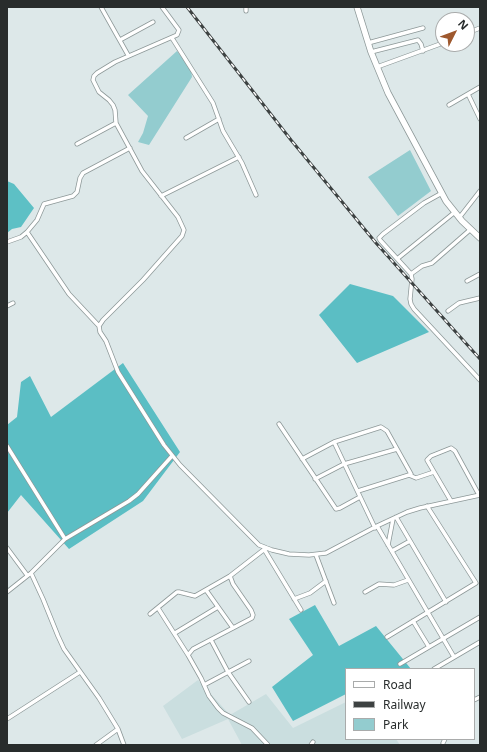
<!DOCTYPE html>
<html>
<head>
<meta charset="utf-8">
<style>
  body { margin:0 }
  #map { position:relative; width:487px; height:752px; overflow:hidden; background:#dde8e9; font-family:"Noto Sans",sans-serif }
  canvas { display:block }
  .frame { position:absolute; inset:0; border:8px solid #282c2c; pointer-events:none }
  .legend { position:absolute; left:345px; top:668px; width:130px; height:72px; box-sizing:border-box; background:#fff; border:1px solid #a9abab; margin:0; padding:5px 7px; list-style:none; font-size:12px; color:#282c2c }
  .legend li { display:flex; align-items:center; gap:8px; height:20px }
  .legend b { width:20px; border:1px solid #a9abab }
  .north { position:absolute; left:435px; top:12px; width:40px; height:40px; box-sizing:border-box; background:#fff; border:1px solid #a9abab; border-radius:50%; rotate:48deg; font-size:11px; font-weight:700; line-height:16px; text-align:center; color:#282c2c }
  .north::after { content:''; display:block; margin:auto; width:14px; height:18px; background:#9e582e; clip-path:polygon(50% 0,100% 100%,50% 72%,0 100%) }
</style>
</head>
<body>
<div id="map">
<canvas width="487" height="752"></canvas>
<div class="frame"></div>
<ul class="legend">
<li><b style="height:5px;background:#fff"></b>Road</li>
<li><b style="height:5px;background:#3d4242"></b>Railway</li>
<li><b style="height:11px;background:#93cccf"></b>Park</li>
</ul>
<div class="north">N</div>
</div>
<script>
const c = document.querySelector('canvas').getContext('2d');
c.lineJoin = 'round';
function fill(path, color) {
  c.fillStyle = color;
  c.fill(path, 'evenodd');
}
function poly(rows) {
  const path = new Path2D();
  for (const r of rows) {
    path.moveTo(r[0], r[1]);
    for (let i = 2; i < r.length; i += 2) path.lineTo(r[i], r[i + 1]);
  }
  return path;
}
function stroke(path, color, width, dash) {
  c.strokeStyle = color;
  c.lineWidth = width;
  c.lineCap = dash ? 'butt' : 'round';
  c.setLineDash(dash || []);
  c.stroke(path);
}
const built = poly([
  [198,680,230,715,266,694,293,728,346,702,346,739,396,739,400,745,242,745,228,719,182,739,163,706]
]);
const green = poly([
  [177,51,191,69,192,77,149,145,138,142,143,133,148,116,128,95],
  [410,150,431,191,398,216,368,177]
]);
const forest = poly([
  [350,284,393,296,429,332,357,363,319,315],
  [123,363,180,452,143,501,69,549,21,495,7,513,7,425,17,417,21,382,30,376,51,417],
  [315,605,339,646,376,626,411,669,346,669,346,694,293,721,272,687,313,655,289,619]
]);
const water = poly([
  [7,181,14,184,34,208,21,227,12,229,7,233]
]);
const street = poly([
  [101,7,128,55],
  [162,7,179,30,177,35,115,62,97,73,94,76,93,80,99,92,109,100,113,105,115,110,116,123,142,171,178,217,184,230,182,236,143,280,103,320,99,326,100,332,106,341,118,372,164,445,180,465,259,545,272,550,289,554,309,555,326,553,377,526,407,512,420,508,480,495],
  [246,7,246,11],
  [467,33,480,28],
  [172,38,213,103,223,131,242,163,256,195],
  [120,40,153,22],
  [368,43,423,28],
  [371,52,418,40,421,44,423,51],
  [377,67,443,43],
  [468,94,480,119],
  [449,105,480,87],
  [186,138,219,119],
  [77,144,116,123],
  [442,193,424,203,383,234,379,238,380,240,411,274,412,279,410,299,411,304,414,309,480,380],
  [161,196,239,157],
  [459,218,480,191],
  [27,232,69,294,99,326],
  [7,242,21,237,27,232,37,220,44,204,73,196,77,192,80,178,83,173,130,148],
  [397,259,455,212],
  [411,274,422,266,432,263,471,229],
  [467,281,480,274],
  [7,306,13,303],
  [448,311,459,303,480,298],
  [279,424,336,509,340,508,360,497],
  [334,442,375,528],
  [7,446,65,539],
  [302,459,334,442,381,427,387,431,411,474],
  [315,479,344,464,397,449],
  [358,491,409,475,416,478,434,472],
  [451,501,427,460,431,456,451,448,455,451,479,495],
  [396,517,446,602],
  [377,526,454,657],
  [388,545,393,519],
  [7,548,27,575],
  [266,548,230,576,233,584,251,610,253,615,252,618,193,649,188,655,201,678,209,696,218,708,223,713,252,728,268,745],
  [264,549,301,610],
  [392,551,410,541],
  [316,555,334,603],
  [31,573,43,599,58,636,64,649,99,698,118,729,124,745],
  [206,590,233,628],
  [7,592,31,573,65,539,129,501,138,494,172,456],
  [365,592,379,584,394,585,408,580],
  [294,599,310,593,326,581],
  [158,608,188,655],
  [150,614,177,592,179,592,195,596,230,576],
  [413,621,429,647],
  [175,633,218,607],
  [387,637,476,583,427,506],
  [211,640,228,672,249,702],
  [400,664,480,617],
  [434,669,480,642],
  [204,685,249,661],
  [474,700,480,697],
  [7,719,80,672],
  [443,743,445,739],
  [96,745,118,729],
  [311,745,313,742]
]);
const secondary = poly([
  [357,7,371,52,388,93,446,201,462,221,480,238]
]);
const rail = poly([
  [187,7,291,140,376,243,480,359]
]);
fill(built, '#cadedf');
fill(green, '#93cccf');
fill(forest, '#5bbec4');
fill(water, '#5dc0c5');
stroke(street, '#8d9898', 5);
stroke(secondary, '#8d9898', 7);
stroke(street, '#fff', 3.5);
stroke(secondary, '#fff', 5.5);
stroke(rail, '#3d4242', 3);
stroke(rail, '#fff', 1.5, [4.5]);
</script>
</body>
</html>
